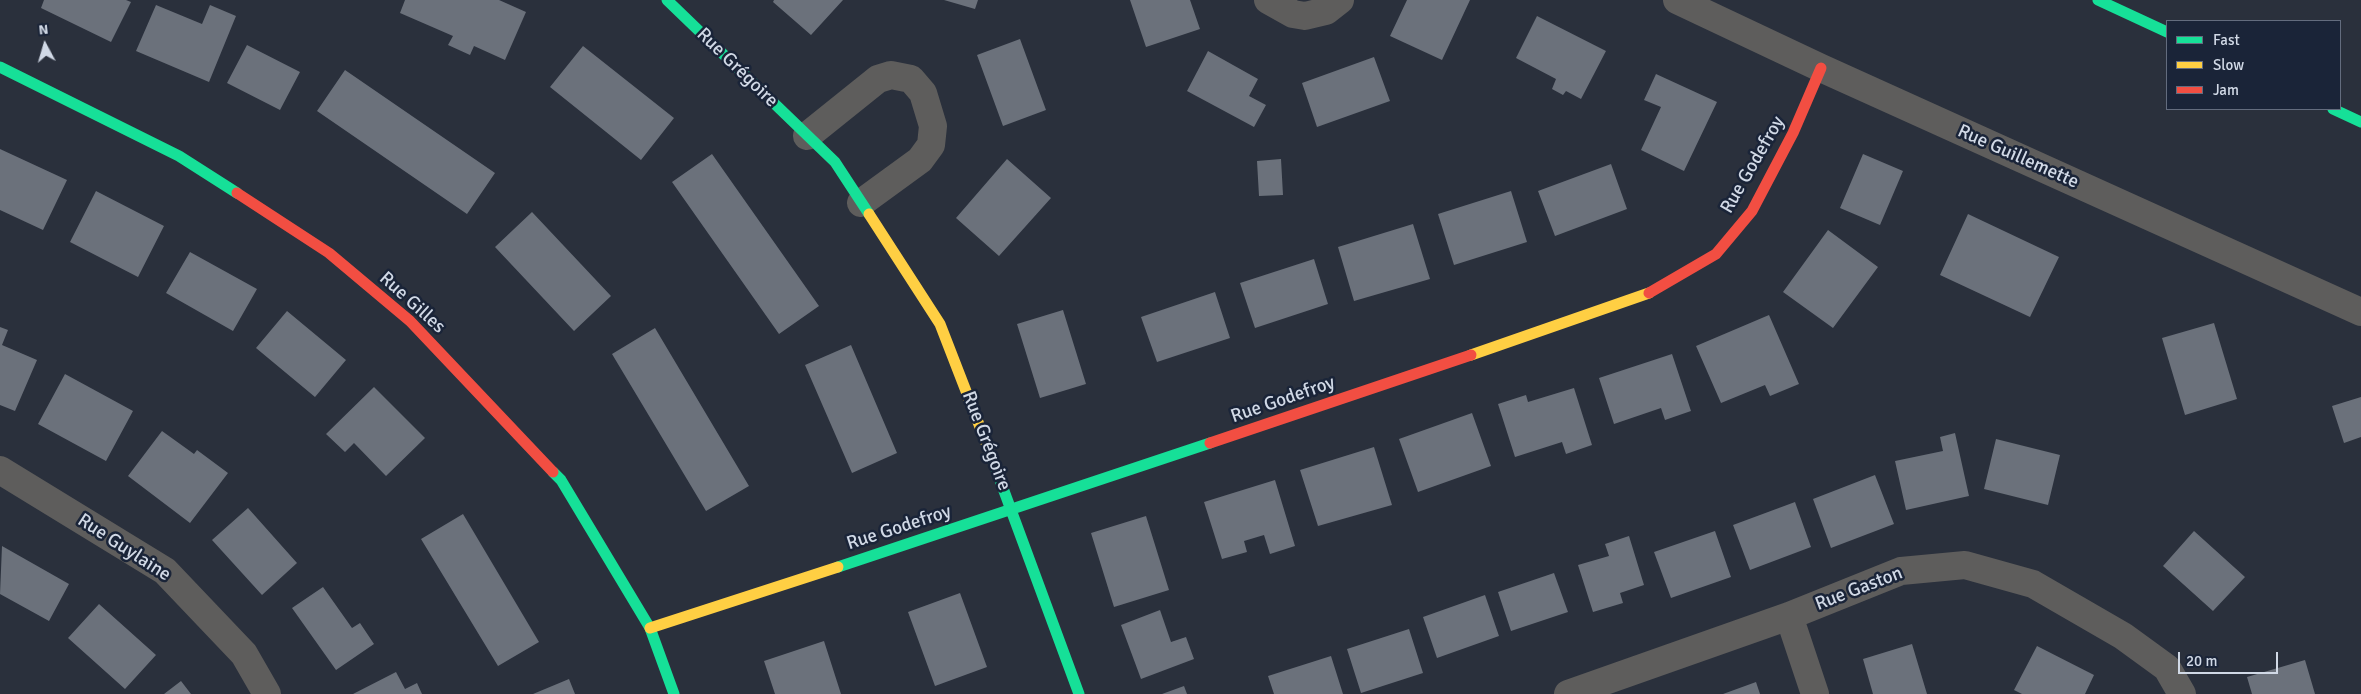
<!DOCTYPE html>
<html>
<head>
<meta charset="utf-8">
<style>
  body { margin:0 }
  #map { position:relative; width:2361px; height:694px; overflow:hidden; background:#2a303c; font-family:Signika,sans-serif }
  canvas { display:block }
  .legend { position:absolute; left:2166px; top:20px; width:175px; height:90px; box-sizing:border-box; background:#1a2438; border:1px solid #636c7e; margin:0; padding:6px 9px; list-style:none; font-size:15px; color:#d1d9e6 }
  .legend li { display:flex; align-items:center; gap:10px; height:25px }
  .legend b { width:25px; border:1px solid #636c7e }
  .north { position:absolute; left:20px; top:20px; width:50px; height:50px; -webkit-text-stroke:4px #1a2438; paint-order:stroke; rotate:354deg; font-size:14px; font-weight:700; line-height:20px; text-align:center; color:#d1d9e6 }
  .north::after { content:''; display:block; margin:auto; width:18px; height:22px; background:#d1d9e6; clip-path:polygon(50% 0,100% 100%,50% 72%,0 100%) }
  .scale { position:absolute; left:2178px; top:652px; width:100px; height:22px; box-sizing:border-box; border:2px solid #d1d9e6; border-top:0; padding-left:6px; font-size:15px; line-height:18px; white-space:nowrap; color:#d1d9e6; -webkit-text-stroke:4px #1a2438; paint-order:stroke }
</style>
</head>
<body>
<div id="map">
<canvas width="2361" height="694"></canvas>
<ul class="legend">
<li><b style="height:6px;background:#16e098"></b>Fast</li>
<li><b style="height:6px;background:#ffcf43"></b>Slow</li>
<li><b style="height:6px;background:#f24e42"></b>Jam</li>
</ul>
<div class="north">N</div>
<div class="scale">20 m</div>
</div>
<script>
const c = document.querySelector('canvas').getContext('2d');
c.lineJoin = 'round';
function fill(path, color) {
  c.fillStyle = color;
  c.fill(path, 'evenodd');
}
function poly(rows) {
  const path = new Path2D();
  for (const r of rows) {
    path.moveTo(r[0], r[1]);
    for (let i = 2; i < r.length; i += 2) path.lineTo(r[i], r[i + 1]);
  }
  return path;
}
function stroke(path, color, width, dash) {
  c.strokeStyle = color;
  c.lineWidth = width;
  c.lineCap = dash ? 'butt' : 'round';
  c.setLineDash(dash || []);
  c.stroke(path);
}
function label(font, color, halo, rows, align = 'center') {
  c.font = font + ' Signika,sans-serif';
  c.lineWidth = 5;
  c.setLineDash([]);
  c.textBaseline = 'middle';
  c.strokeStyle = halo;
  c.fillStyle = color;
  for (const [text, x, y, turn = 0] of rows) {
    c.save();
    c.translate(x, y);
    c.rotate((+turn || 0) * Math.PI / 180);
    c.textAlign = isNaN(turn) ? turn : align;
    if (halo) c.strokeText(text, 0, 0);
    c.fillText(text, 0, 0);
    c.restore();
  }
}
const building = poly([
  [44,0,126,0,131,2,111,42,41,8],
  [405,0,499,0,526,12,505,60,474,46,470,55,448,45,453,36,400,13],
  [774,0,843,0,811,35,773,2],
  [944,0,978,0,975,9],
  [1130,0,1190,0,1200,29,1146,47],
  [1407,0,1470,0,1442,60,1390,36],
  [156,5,202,24,210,5,236,16,209,82,136,51],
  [1537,16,1606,51,1581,99,1566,91,1563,95,1552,89,1556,79,1516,58],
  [1020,39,1046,110,1003,126,977,55],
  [247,45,300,72,280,110,227,83],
  [583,46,674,118,641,160,550,87],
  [1208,51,1258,79,1249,96,1266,105,1254,127,1187,91],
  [1374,57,1390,101,1317,127,1302,83],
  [345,70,495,173,467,214,317,111],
  [1656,74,1717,102,1684,171,1641,150,1661,107,1644,100],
  [0,149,67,180,43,230,0,210],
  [712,154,819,306,779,334,672,182],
  [1863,154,1903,171,1880,225,1840,208],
  [1007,159,1051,198,999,256,956,218],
  [1281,159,1283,195,1259,196,1257,161],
  [1611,164,1627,209,1555,236,1538,191],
  [96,191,164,226,138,277,70,242],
  [1511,191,1527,242,1454,265,1438,214],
  [532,212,611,296,574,331,495,247],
  [1968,214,2059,257,2030,317,1940,275],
  [1413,224,1430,279,1354,301,1338,247],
  [1828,230,1878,267,1833,328,1783,292],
  [190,252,257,289,233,331,166,293],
  [1314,259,1328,304,1255,328,1240,283],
  [1215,292,1230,338,1157,362,1141,317],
  [1063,310,1086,384,1040,398,1017,324],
  [287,311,346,360,315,397,256,348],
  [1769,315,1799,384,1770,396,1765,385,1721,403,1696,346],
  [2214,323,2237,399,2185,415,2162,338],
  [0,327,8,330,2,345,37,360,15,411,0,405],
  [655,328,749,486,706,511,612,354],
  [851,345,897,453,852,473,805,365],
  [1672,354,1691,411,1665,420,1661,408,1614,424,1599,378],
  [65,374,133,411,106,461,38,424],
  [374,387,425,438,386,476,354,443,345,452,326,434],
  [1574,388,1592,445,1566,454,1562,442,1515,457,1498,404,1526,395,1528,402],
  [2361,397,2361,437,2344,443,2332,406],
  [1472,413,1491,466,1418,492,1399,439],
  [162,431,194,454,197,450,228,473,190,523,128,476],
  [1955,433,1969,496,1906,510,1895,461,1943,451,1940,437],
  [1996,439,2060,455,2048,505,1984,489],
  [1374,447,1392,505,1318,526,1300,470],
  [1875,475,1894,524,1831,548,1813,499],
  [1275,480,1295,546,1270,554,1264,535,1244,541,1247,552,1222,559,1204,502],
  [1795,502,1811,547,1750,570,1733,525],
  [248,508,297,563,262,595,212,540],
  [463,514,539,642,498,666,421,539],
  [1146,516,1169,590,1114,607,1091,533],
  [1715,531,1731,577,1671,598,1654,552],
  [2194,531,2245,577,2213,611,2163,566],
  [1629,536,1644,585,1620,593,1623,603,1593,612,1578,565,1609,556,1605,544],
  [2,546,69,584,49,621,0,594],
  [1554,573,1568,612,1511,631,1498,592],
  [323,587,352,628,360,623,374,644,336,670,292,608],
  [960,593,987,667,935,686,908,612],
  [1485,595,1499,636,1437,658,1423,617],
  [99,604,156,655,125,689,68,638],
  [1160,610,1171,642,1186,637,1194,659,1141,679,1121,625],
  [1409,629,1423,673,1361,693,1347,649],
  [824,641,841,694,775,694,764,661],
  [1912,644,1927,694,1873,694,1863,659],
  [2037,646,2094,675,2085,694,2022,694,2014,690],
  [1331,656,1343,694,1274,694,1268,676],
  [2305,660,2315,694,2252,694,2247,677],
  [396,672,405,689,417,683,422,694,353,694],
  [569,679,575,694,533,694],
  [181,681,191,694,164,694],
  [1756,682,1760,694,1723,694],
  [1184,686,1187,694,1162,694]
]);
const street = poly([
  [1268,0,1293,14,1305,16,1326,11,1340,0],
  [1677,0,1821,68,2361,312],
  [807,136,878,79,891,75,911,79,923,93,933,126,931,145,920,160,861,203],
  [0,470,165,571,244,654,267,694],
  [1789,616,1815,694],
  [1568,694,1789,616,1901,571,1965,565,2033,584,2123,636,2167,668,2182,694]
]);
const fast = poly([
  [667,0,835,162,869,214],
  [2098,0,2167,32],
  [0,67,179,156,237,193],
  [2333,109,2361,122],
  [990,453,1079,694],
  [553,472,561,480,650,628,674,694],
  [838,567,1210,443]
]);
const slow = poly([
  [869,214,940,324,990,453],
  [1471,355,1649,293],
  [650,628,838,567]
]);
const jam = poly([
  [237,193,329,253,410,321,553,472],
  [1649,293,1716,254,1752,211,1793,133,1821,68],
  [1210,443,1471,355]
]);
const streetNames = [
  ["Rue Grégoire",737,68,44],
  ["Rue Guillemette",2018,157,24],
  ["Rue Godefroy",1753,165,-60],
  ["Rue Gilles",412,303,42],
  ["Rue Godefroy",1283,400,-19],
  ["Rue Grégoire",986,441,69],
  ["Rue Godefroy",899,528,-18],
  ["Rue Guylaine",124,548,33],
  ["Rue Gaston",1859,589,-21]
];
fill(building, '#6b717b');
stroke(street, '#5e5d5c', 28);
stroke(fast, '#16e098', 11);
stroke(slow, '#ffcf43', 11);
stroke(jam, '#f24e42', 11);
label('19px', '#d1d9e6', '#1a2438', streetNames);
</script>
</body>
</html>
